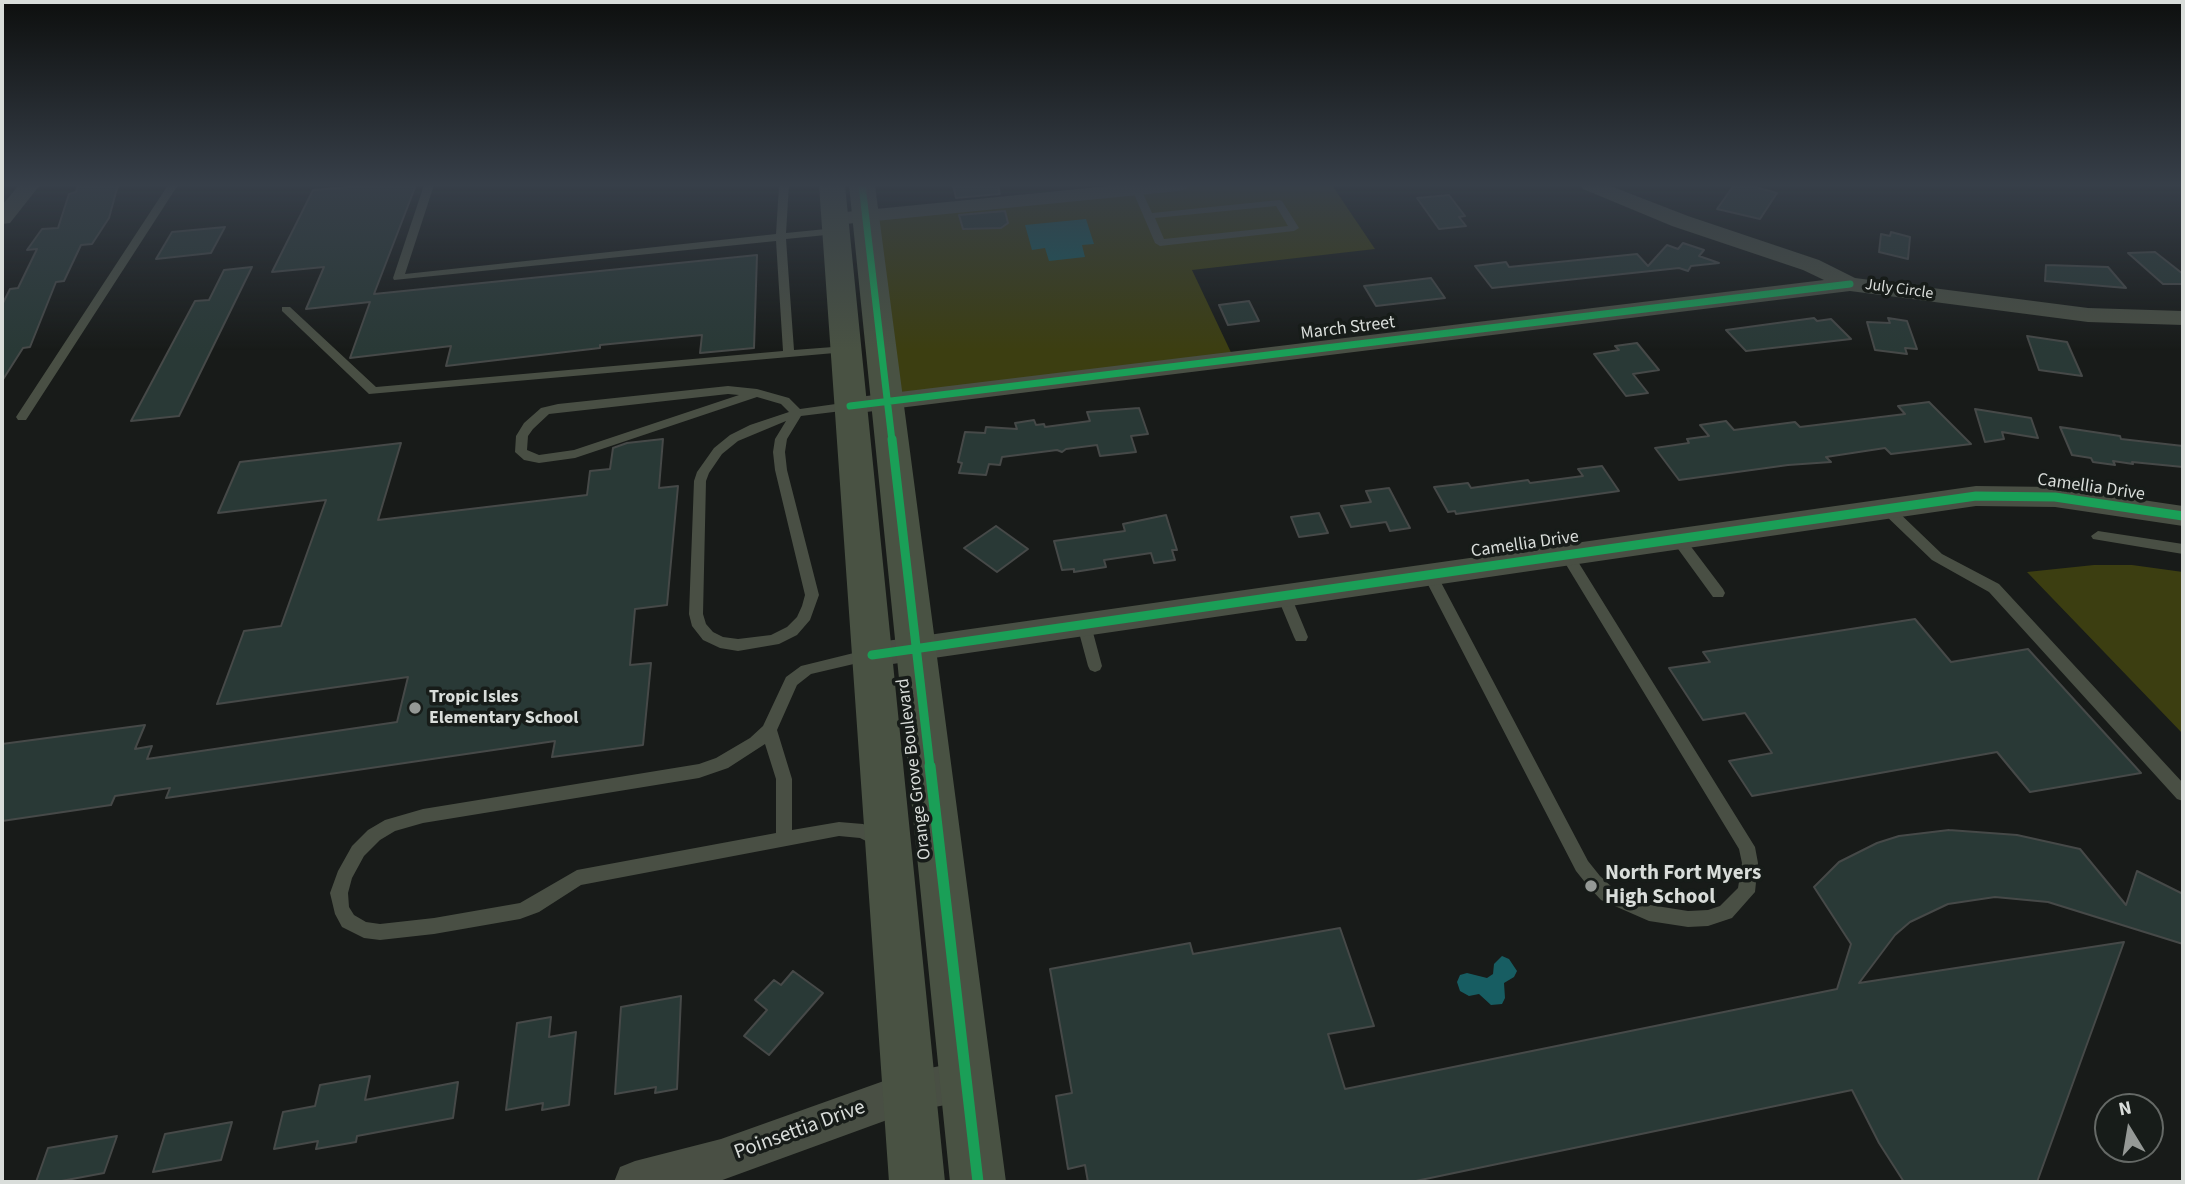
<!DOCTYPE html>
<html>
<head>
<meta charset="utf-8">
<style>
  body { margin:0 }
  #map { position:relative; width:2185px; height:1184px; overflow:hidden; background:#181b19; font-family:"Source Sans 3",sans-serif }
  canvas { display:block }
  .frame { position:absolute; inset:0; border:4px solid #d9ddda; pointer-events:none }
  .north { position:absolute; left:2094px; top:1093px; width:70px; height:70px; box-sizing:border-box; background:#171c19; border:2px solid #656966; border-radius:50%; rotate:349deg; font-size:19px; font-weight:700; line-height:28px; text-align:center; color:#d9ddda }
  .north::after { content:''; display:block; margin:auto; width:24px; height:32px; background:#959996; clip-path:polygon(50% 0,100% 100%,50% 72%,0 100%) }
</style>
</head>
<body>
<div id="map">
<canvas width="2185" height="1184"></canvas>
<div class="frame"></div>
<div class="north">N</div>
</div>
<script>
const c = document.querySelector('canvas').getContext('2d');
c.lineJoin = 'round';
function fill(path, color) {
  c.fillStyle = color;
  c.fill(path, 'evenodd');
}
function poly(rows) {
  const path = new Path2D();
  for (const r of rows) {
    path.moveTo(r[0], r[1]);
    for (let i = 2; i < r.length; i += 2) path.lineTo(r[i], r[i + 1]);
  }
  return path;
}
function stroke(path, color, width, dash) {
  c.strokeStyle = color;
  c.lineWidth = width;
  c.lineCap = dash ? 'butt' : 'round';
  c.setLineDash(dash || []);
  c.stroke(path);
}
function label(font, color, halo, rows, align = 'center') {
  c.font = font + ' "Source Sans 3",sans-serif';
  c.lineWidth = 7;
  c.setLineDash([]);
  c.textBaseline = 'middle';
  c.strokeStyle = halo;
  c.fillStyle = color;
  for (const [text, x, y, turn = 0] of rows) {
    c.save();
    c.translate(x, y);
    c.rotate((+turn || 0) * Math.PI / 180);
    c.textAlign = isNaN(turn) ? turn : align;
    if (halo) c.strokeText(text, 0, 0);
    c.fillText(text, 0, 0);
    c.restore();
  }
}
const green = poly([
  [1178,185,1332,185,1375,249,1192,270,1236,363,899,405,875,217],
  [2094,565,2132,565,2183,572,2183,734,2027,572]
]);
const water = poly([
  [1086,219,1094,244,1082,245,1085,257,1049,261,1045,248,1032,250,1025,225],
  [1502,956,1509,959,1517,971,1514,977,1504,983,1505,998,1502,1004,1491,1005,1479,994,1469,996,1460,991,1457,982,1460,975,1467,973,1487,978,1493,974,1494,964]
]);
const building = poly([
  [78,185,118,185,109,218,92,244,81,245,64,281,56,282,30,347,23,348,2,381,2,305,10,289,18,288,37,249,27,250,42,229,58,228,69,194,76,192,78,185],
  [374,185,416,185,374,294,757,255,754,348,700,353,702,335,600,345,600,348,446,366,451,346,350,358,370,302,306,309,324,267,272,272,313,190,374,185],
  [953,185,998,185,1000,194,956,198,953,185],
  [1734,185,1748,185,1777,193,1760,219,1717,209,1734,185],
  [1449,195,1465,216,1459,217,1466,226,1439,229,1417,198,1449,195],
  [1005,211,1008,223,1001,228,963,229,959,215,1005,211],
  [225,227,211,253,156,259,172,232,225,227],
  [1891,232,1910,237,1908,259,1879,252,1881,234,1890,236,1891,232],
  [1683,243,1704,250,1699,256,1719,263,1691,266,1688,271,1679,268,1492,288,1475,266,1506,262,1509,267,1637,254,1648,266,1667,245,1678,249,1683,243],
  [2155,252,2183,274,2183,284,2163,284,2128,253,2155,252],
  [2046,265,2108,267,2126,288,2045,281,2046,265],
  [252,267,179,416,131,421,195,301,209,300,224,270,252,267],
  [1431,278,1445,298,1376,306,1364,286,1431,278],
  [1249,301,1259,321,1228,325,1219,305,1249,301],
  [1814,318,1817,321,1831,319,1851,339,1746,351,1726,330,1814,318],
  [1888,318,1907,321,1917,349,1905,348,1907,354,1875,350,1867,322,1890,323,1888,318],
  [2027,336,2067,342,2082,376,2039,370,2027,336],
  [1637,343,1659,370,1633,374,1648,393,1626,396,1594,354,1619,350,1615,346,1637,343],
  [1929,402,1971,444,1891,454,1885,448,1826,457,1831,462,1788,465,1679,480,1655,448,1689,443,1687,439,1709,436,1700,425,1726,421,1734,430,1795,422,1800,427,1905,414,1898,406,1929,402],
  [1139,408,1148,434,1131,436,1136,452,1100,456,1097,445,1066,449,1062,452,1057,450,1002,457,1000,465,989,464,986,475,959,473,962,463,958,462,965,432,985,433,986,427,1017,429,1015,423,1034,420,1036,425,1044,424,1045,427,1090,421,1087,412,1139,408],
  [1975,409,2031,418,2038,438,2002,432,2004,439,1985,442,1975,409],
  [2060,427,2120,436,2121,439,2183,446,2183,467,2132,462,2133,464,2113,461,2115,465,2093,462,2091,458,2072,455,2060,427],
  [663,439,659,488,678,486,667,605,635,609,630,665,651,663,643,745,552,757,555,741,166,798,170,788,115,796,111,805,2,821,2,744,145,725,135,749,152,746,147,759,397,722,408,677,217,704,244,631,281,626,326,500,218,513,240,462,401,443,378,520,587,495,590,471,610,469,613,448,627,443,663,439],
  [1602,466,1619,491,1456,514,1455,511,1448,512,1434,487,1468,483,1471,488,1528,480,1530,483,1583,476,1578,469,1602,466],
  [1389,488,1410,528,1390,531,1386,522,1351,527,1341,506,1371,502,1366,491,1389,488],
  [1319,513,1328,533,1299,537,1291,517,1319,513],
  [1166,515,1177,550,1172,550,1175,560,1154,563,1151,553,1104,560,1106,567,1074,572,1074,569,1062,570,1054,541,1125,531,1123,524,1166,515],
  [996,526,1028,549,997,572,964,548,996,526],
  [1915,619,1951,662,2028,649,2141,773,2030,792,1997,752,1752,796,1729,761,1772,753,1745,713,1703,720,1669,668,1710,662,1703,652,1915,619],
  [1949,830,2017,835,2080,849,2126,905,2137,871,2183,894,2183,944,2048,902,1995,897,1948,904,1910,922,1895,935,1859,983,2124,942,2037,1182,1904,1182,1879,1143,1852,1090,1411,1182,1088,1182,1085,1165,1068,1169,1056,1096,1072,1093,1050,969,1190,943,1193,954,1340,928,1374,1026,1328,1034,1345,1089,1837,989,1851,944,1814,887,1839,862,1877,843,1899,836,1949,830],
  [793,971,823,993,769,1055,744,1036,767,1010,755,1000,774,980,781,985,793,971],
  [681,996,677,1089,655,1093,656,1087,615,1094,621,1007,681,996],
  [551,1017,549,1037,576,1032,569,1105,542,1110,543,1103,506,1110,517,1023,551,1017],
  [370,1076,365,1100,458,1082,453,1118,357,1136,356,1142,316,1149,318,1141,274,1149,283,1112,315,1106,320,1085,370,1076],
  [232,1122,221,1160,153,1172,165,1134,232,1122],
  [117,1136,104,1173,56,1182,36,1182,48,1148,117,1136]
]);
const lane = poly([
  [168,185,178,185,26,420,18,420,16,417,168,185],
  [424,185,434,185,405,274,776,234,779,185,789,185,786,233,836,228,841,231,836,234,786,239,794,350,846,346,852,349,846,352,369,394,282,311,282,307,290,307,376,387,783,351,776,241,394,280,393,278,424,185],
  [1134,187,1140,187,1152,213,1279,200,1282,201,1299,228,1294,231,1160,246,1155,243,1132,189,1134,187],
  [1276,206,1288,226,1164,239,1155,218,1276,206],
  [728,386,757,389,789,398,800,409,850,402,856,406,850,410,801,416,787,439,785,452,787,470,819,595,810,620,797,635,779,644,738,651,720,648,703,640,692,626,689,614,694,481,697,472,714,448,730,435,750,425,789,412,781,404,757,397,575,458,539,463,524,460,515,452,516,436,524,423,541,408,558,404,728,386],
  [728,394,739,395,574,450,539,455,527,450,528,436,533,429,549,414,728,394],
  [786,421,775,439,773,452,775,470,805,595,802,606,797,617,787,627,771,635,738,639,723,637,713,632,706,624,703,614,706,481,709,473,722,454,738,441,786,421],
  [1887,504,1892,506,1942,554,1999,584,2183,783,2183,801,2177,799,1989,592,1932,560,1882,512,1880,509,1887,504],
  [2098,531,2183,544,2183,554,2093,539,2091,536,2098,531],
  [1678,534,1683,536,1723,589,1725,593,1723,597,1713,597,1673,542,1671,539,1673,536,1678,534],
  [1567,550,1572,552,1755,847,1758,863,1755,892,1732,918,1708,926,1688,927,1649,921,1601,900,1588,886,1576,871,1423,575,1425,571,1435,571,1588,861,1600,876,1613,888,1650,905,1688,911,1708,910,1720,906,1738,888,1742,863,1739,849,1562,558,1560,555,1567,550],
  [1284,591,1291,596,1308,637,1306,641,1296,641,1294,637,1277,596,1284,591],
  [1084,620,1089,621,1091,625,1102,666,1100,670,1095,672,1090,670,1088,666,1077,625,1079,621,1084,620],
  [870,649,875,651,877,655,875,659,811,674,797,685,777,730,792,779,792,830,839,822,863,824,886,836,888,841,886,846,880,848,860,838,839,836,581,885,539,912,520,919,434,934,380,940,364,938,342,927,335,914,330,893,338,871,352,846,368,830,385,820,423,809,699,764,716,758,750,738,763,726,786,677,801,666,870,649],
  [765,744,776,779,776,833,577,870,520,903,434,918,380,924,366,922,354,915,349,907,348,893,352,878,364,856,380,840,395,831,423,823,699,778,728,768,765,744]
]);
const street = poly([
  [19,185,40,185,10,223,2,224,2,205,19,185],
  [1119,185,1189,185,1186,189,1179,191,835,225,827,224,824,219,827,214,835,213,1119,185],
  [1580,185,1608,185,1688,216,1819,260,1855,278,2088,308,2183,311,2183,325,2088,322,1850,291,850,414,841,412,837,406,841,400,850,398,1824,280,1803,270,1672,226,1583,189,1580,185],
  [1976,486,2055,487,2183,506,2183,526,2055,507,1976,506,872,667,861,664,856,655,861,646,872,643,1976,486],
  [966,1061,980,1067,986,1081,980,1095,966,1101,909,1112,717,1182,614,1182,620,1167,635,1161,721,1139,909,1072,966,1061]
]);
const secondary = poly([
  [819,185,845,185,945,1182,889,1182,819,185],
  [849,185,875,185,1006,1182,950,1182,849,185]
]);
const cyclewayFar2 = poly([
  [862,185,892,441],
  [850,406,1850,284]
]);
const cyclewayFar1 = poly([
  [892,439,930,767],
  [872,655,1976,496,2055,497,2183,516]
]);
const cycleway = poly([
  [930,766,978,1182]
]);
const markers = [
  [415,708,7,"#959996"],
  [1591,886,7,"#959996"]
];
const farStreetnames = [
  ["July Circle",1899,290,8]
];
const streetNames = [
  ["March Street",1348,329,-7],
  ["Camellia Drive",2091,488,8],
  ["Camellia Drive",1525,545,-8],
  ["Orange Grove Boulevard",915,769,-97]
];
const poiNames = [
  ["Tropic Isles",429,698],
  ["Elementary School",429,719]
];
const nearPoinames = [
  ["North Fort Myers",1605,874],
  ["High School",1605,898]
];
const nearStreetnames = [
  ["Poinsettia Drive",800,1131,-20]
];
fill(green, '#3c3e11');
fill(water, '#175d62');
fill(building, '#293936');
stroke(building, '#464948', 2);
fill(lane, '#494f44');
fill(street, '#494f44');
fill(secondary, '#495243');
stroke(cyclewayFar2, '#1a9f57', 7);
stroke(cyclewayFar1, '#1a9f57', 9);
stroke(cycleway, '#1a9f57', 11);
const sky = c.createLinearGradient(0, 0, 0, 350);
sky.addColorStop(0, '#0d0f0e');
sky.addColorStop(0.53, '#373f49');
sky.addColorStop(1, '#373f4900');
c.fillStyle = sky;
c.fillRect(0, 0, 2185, 350);
for (const [x, y, r, color] of markers) {
  const dot = new Path2D();
  dot.arc(x, y, r, 0, 2 * Math.PI);
  c.fillStyle = color;
  c.fill(dot);
  stroke(dot, '#171c19', 2.5);
}
label('16px', '#d9ddda', '#171c19', farStreetnames);
label('18px', '#d9ddda', '#171c19', streetNames);
label('bold 18px', '#d9ddda', '#171c19', poiNames, 'left');
label('bold 21px', '#d9ddda', '#171c19', nearPoinames, 'left');
label('21px', '#d9ddda', '#171c19', nearStreetnames);
</script>
</body>
</html>
